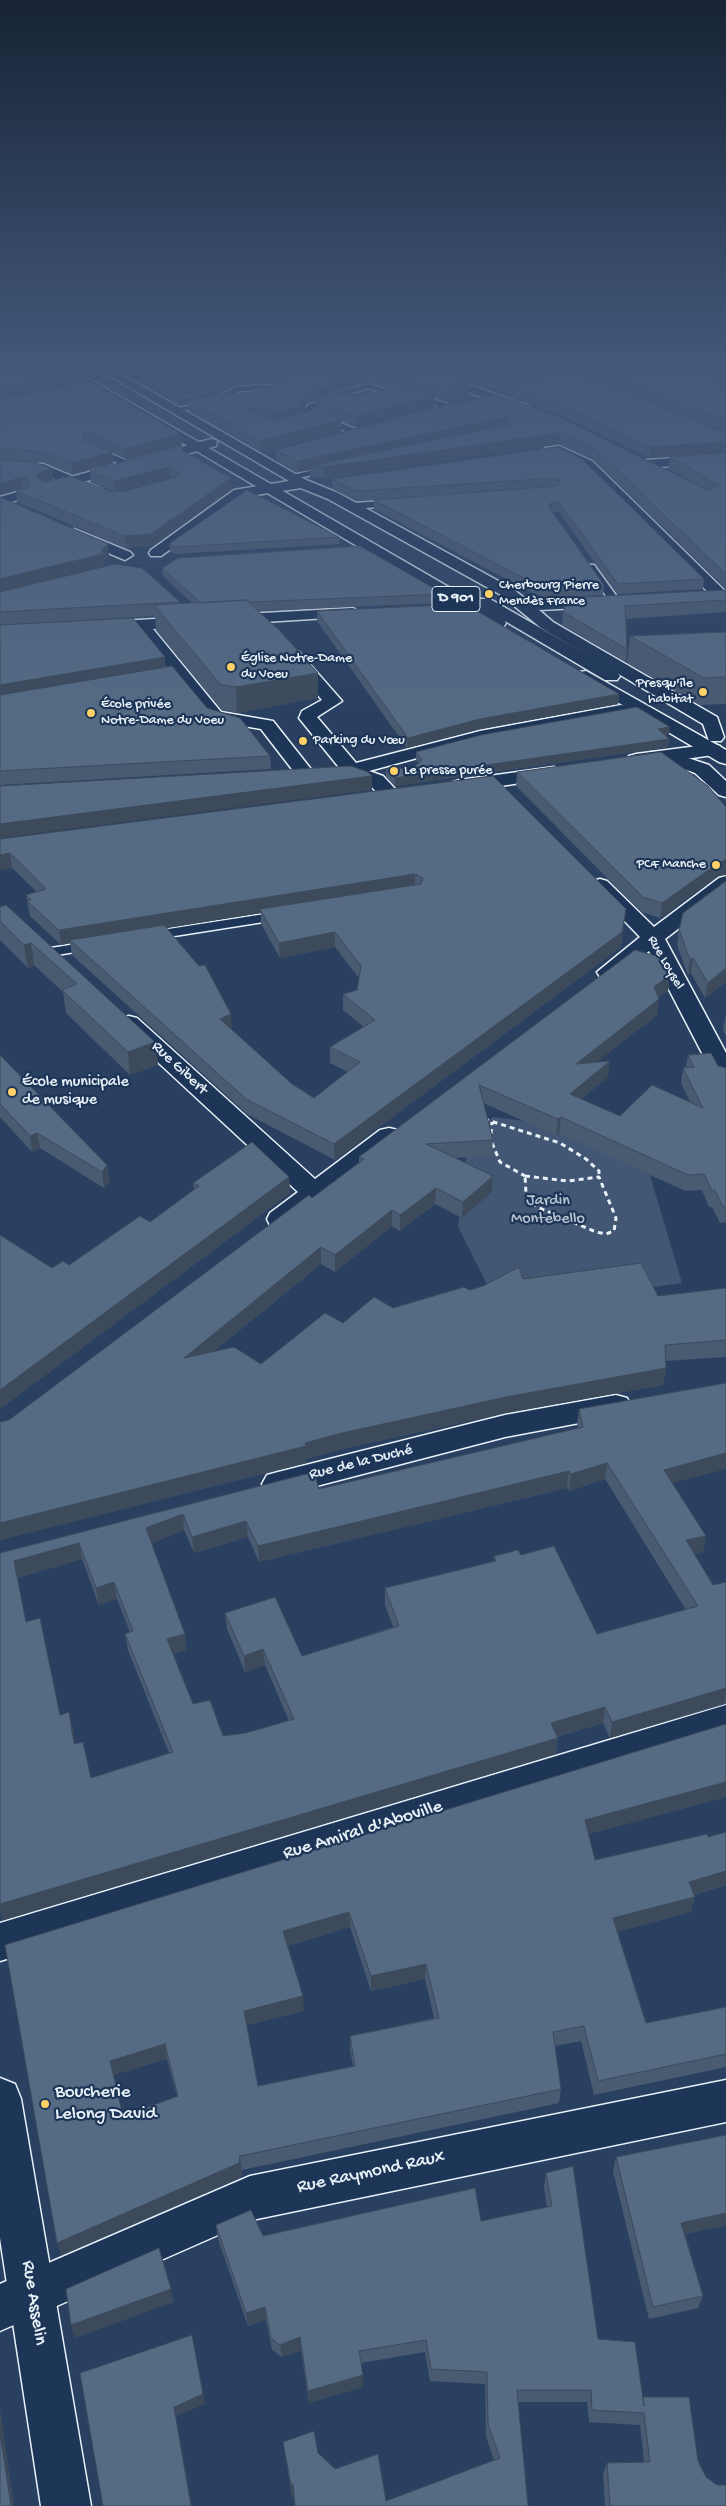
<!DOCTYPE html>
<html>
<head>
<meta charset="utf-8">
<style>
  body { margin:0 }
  canvas { display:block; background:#294061 }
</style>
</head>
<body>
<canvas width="726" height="2506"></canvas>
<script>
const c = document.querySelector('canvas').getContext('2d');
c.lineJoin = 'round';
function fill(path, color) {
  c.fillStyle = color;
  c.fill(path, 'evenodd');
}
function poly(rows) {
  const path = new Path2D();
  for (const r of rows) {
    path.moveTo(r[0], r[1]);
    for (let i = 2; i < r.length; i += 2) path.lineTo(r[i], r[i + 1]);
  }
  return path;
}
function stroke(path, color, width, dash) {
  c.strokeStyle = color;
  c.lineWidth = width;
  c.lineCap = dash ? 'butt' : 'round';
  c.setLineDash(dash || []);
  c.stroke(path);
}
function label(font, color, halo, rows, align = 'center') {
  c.font = font + ' "Gochi Hand",sans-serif';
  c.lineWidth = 4.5;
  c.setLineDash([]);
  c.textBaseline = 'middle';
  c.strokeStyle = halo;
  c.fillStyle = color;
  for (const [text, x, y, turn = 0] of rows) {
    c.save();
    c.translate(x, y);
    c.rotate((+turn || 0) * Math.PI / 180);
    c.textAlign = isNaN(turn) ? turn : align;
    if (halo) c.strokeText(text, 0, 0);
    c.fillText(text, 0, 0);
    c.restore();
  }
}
const green = poly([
  [493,1117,638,1135,682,1283,499,1308,458,1227,469,1135]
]);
const path = poly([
  [484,1119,560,1143,586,1159,599,1171,599,1177],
  [491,1134,492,1122],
  [492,1143,500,1162,525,1176],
  [525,1176,568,1181,599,1177,616,1218,614,1231,606,1234,596,1232,537,1207,526,1193,525,1176]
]);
const service = poly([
  [369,384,389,391,382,397,365,401,362,401,362,397,379,392,369,388,341,396,340,402,315,408,312,411,360,431,360,435,354,435,303,412,309,404,332,399,335,392,369,384],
  [267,385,284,391,266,398,262,396,263,394,272,391,267,389,240,391,215,405,174,412,170,410,210,401,236,387,267,385],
  [409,393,415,393,456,407,449,409,409,397,409,393],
  [91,446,133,463,134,465,127,467,88,451,88,447,91,446],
  [333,465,337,468,336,470,289,480,285,477,333,465],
  [399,500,403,503,402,505,353,509,349,506,353,503,399,500],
  [588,565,594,565,620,601,619,603,611,603,586,567,588,565],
  [284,911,289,912,291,915,289,918,149,940,142,936,149,932,284,911],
  [94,941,101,945,99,948,51,956,44,952,51,948,94,941]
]);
const minor = poly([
  [93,366,107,366,306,480,338,493,513,589,528,601,608,599,610,602,602,607,539,610,553,622,717,717,724,737,721,741,709,741,703,724,541,628,501,595,328,499,301,488,243,497,161,556,151,556,149,553,151,550,234,490,289,481,93,366],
  [398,366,415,366,529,406,531,409,525,413,521,412,398,366],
  [586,366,604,366,602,368,546,386,538,386,536,383,538,380,586,366],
  [559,446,592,461,726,592,726,598,714,598,582,467,557,454,550,455,543,451,545,448,559,446],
  [726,454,726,462,647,468,640,464,647,460,726,454],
  [0,462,43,464,102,489,104,492,97,496,92,495,36,471,0,470,0,462],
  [74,529,130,552,133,555,125,560,120,558,69,536,67,533,74,529],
  [353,608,361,613,359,616,153,629,221,712,273,721,314,773,312,777,305,779,298,777,261,729,209,720,136,630,101,632,93,627,101,622,353,608],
  [293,651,299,652,342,701,317,717,356,763,480,731,621,705,627,706,630,710,627,714,621,715,480,741,369,771,383,776,397,791,400,795,397,799,390,801,383,799,369,784,346,776,299,718,302,711,322,700,285,656,287,652,293,651],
  [726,876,726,892,665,939,726,1053,726,1083,717,1081,714,1076,649,951,616,977,608,979,600,977,597,972,640,937,590,885,593,881,600,879,607,881,654,927,719,878,726,876],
  [129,1016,137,1018,315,1179,380,1130,389,1128,398,1130,402,1136,398,1142,290,1225,280,1228,270,1225,267,1219,270,1213,298,1192,121,1028,117,1023,121,1018,129,1016],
  [616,1395,627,1398,631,1406,627,1414,505,1437,278,1496,267,1493,262,1484,267,1475,278,1472,505,1415,616,1395],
  [726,1705,726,1737,0,1961,0,1923,726,1705],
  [726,2080,726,2122,252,2220,0,2331,0,2284,250,2176,726,2080]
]);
const tertiary = poly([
  [211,439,216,440,217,443,216,446,46,492,39,488,41,485,211,439],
  [24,490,29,491,31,494,29,497,0,505,0,497,24,490],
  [713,744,720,746,722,750,720,754,636,766,629,764,627,760,629,756,636,754,713,744],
  [554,767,561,769,563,773,561,777,460,792,453,790,450,786,453,782,460,780,554,767],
  [0,2078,15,2084,21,2099,91,2506,41,2506,0,2238,0,2078]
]);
const secondary = poly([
  [652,752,679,755,709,765,726,781,726,797,719,795,695,773,676,766,645,762,643,758,645,754,652,752]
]);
const primary = poly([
  [53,366,67,366,478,604,476,602,478,599,490,599,617,672,620,676,617,680,605,680,505,621,506,623,504,626,492,626,53,366],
  [586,671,726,750,726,764,719,762,580,680,577,676,580,672,586,671]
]);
const wall = poly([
  [220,366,420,366,468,384,468,394,448,402,435,398,434,406,355,427,341,421,341,431,261,452,189,411,189,404,180,406,174,402,173,396,226,384,227,390,218,394,241,394,278,387,268,383,252,384,252,374,260,372],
  [369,382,388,387,389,389,366,395,332,393,332,392],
  [315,401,315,410,305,413,305,407,308,403],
  [420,366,583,366,497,389,485,389],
  [588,366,726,366,726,375,706,374,726,382,726,432,587,375],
  [509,387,726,433,649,458,568,418,508,397],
  [495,394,702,488,668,468,670,457,726,453,726,588,593,459,559,444,324,478,310,477,310,470,298,472,276,461,276,450,463,403],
  [0,399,182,445,127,460,112,453,113,463,73,474,43,462,34,462,53,480,112,492,125,491,171,479,171,478,115,492,91,482,90,471,183,451,232,489,152,546,126,548,17,502,16,491,24,488,0,495],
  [557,447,704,579,703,589,617,594,559,512,552,511,604,585,603,595,542,598,374,509,374,500,391,498,357,501,332,489,332,479],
  [339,537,340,544,175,554,170,552,169,544],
  [162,568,444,594,443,603,258,611,318,673,318,698,237,713,222,710,156,630,155,616,0,625,0,592,180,602,180,604,192,603,163,576],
  [726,590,726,612,626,619,627,649,626,662,562,625,565,598],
  [317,611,619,694,618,704,480,729,407,748,317,621],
  [0,625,166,667,207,708,270,756,271,769,0,785],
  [726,632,726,704,700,705,627,663,630,636],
  [670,727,669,734,665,735,669,739,668,747,395,786,386,777,386,769,411,770,419,763,416,760,416,752],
  [517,772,718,876,660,918,641,912,516,786],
  [493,776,624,924,621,947,335,1160,247,1114,72,955,70,943,61,945,30,916,26,895,37,892,12,868,0,870,0,839],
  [261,913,261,924,280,958,335,947,359,978,357,990,343,994,343,1010,364,1027,330,1047,330,1063,348,1072,314,1098,292,1084,232,1030,167,928],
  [726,881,726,982,705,998,691,973,688,975,677,945,679,930],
  [0,907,155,1042,158,1065,130,1075,66,1013,63,992,34,965,28,968,0,940],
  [635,950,670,975,668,991,658,997,657,1015,596,1062,608,1077,581,1099,620,1116,690,1102,681,1083,683,1068,686,1067,688,1055,718,1066,726,1068,726,1222,720,1223,712,1207,709,1207,702,1190,685,1191,559,1133,556,1135,483,1103,493,1140,492,1156,455,1158,493,1176,492,1192,462,1218,435,1204,400,1231,392,1226,335,1272,321,1264,214,1351,261,1364,343,1323,393,1308,523,1279,658,1296,726,1288,726,1357,665,1361,666,1368,663,1385,505,1413,342,1449,306,1459,306,1463,0,1540,0,1422,9,1420,312,1198,359,1163,359,1157],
  [726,1013,726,1036,723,1030],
  [0,1055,107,1165,110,1181,104,1188,40,1148,32,1152,0,1117],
  [289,1177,290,1193,0,1409,0,1235,52,1268,69,1265,150,1222,194,1190,193,1183],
  [579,1409,673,1483,703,1552,694,1554,713,1585,726,1582,726,1704,610,1738,603,1723,557,1737,556,1754,3,1920,0,1911,0,1553,314,1472,319,1489,578,1428,577,1426],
  [605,1479,686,1610,597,1634,521,1555,494,1556,494,1561,385,1588,385,1605,393,1627,302,1656,225,1613,227,1629,245,1672,265,1665,289,1721,246,1733,223,1736,193,1704,173,1654,187,1650,152,1543,184,1530,194,1553,248,1537,259,1562,567,1488,569,1491],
  [82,1559,99,1605,117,1599,130,1632,125,1634,128,1650,169,1753,91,1778,75,1744,69,1712,60,1715,26,1622,17,1578],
  [726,1724,726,1797,588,1834,595,1860,726,1885,694,1895,691,1912,617,1932,646,2023,726,2007,726,2067,594,2095,581,2041,555,2046,561,2089,559,2103,242,2170,241,2177,62,2255,57,2243,5,1945],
  [350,1927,371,1991,425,1979,434,2018,350,2036,350,2050,353,2066,258,2086,247,2025,304,2011,288,1946],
  [167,2059,177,2096,123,2116,113,2075],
  [616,2157,726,2225,685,2234,703,2296,698,2308,649,2319,613,2171],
  [546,2173,598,2339,642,2398,698,2461,706,2477,726,2506,605,2506,603,2474,607,2463,644,2462,640,2425,589,2422,587,2402,518,2402,528,2506,295,2506,294,2495,292,2496,283,2442,318,2453,335,2469,386,2501,494,2460,486,2436,485,2384,430,2381,425,2352,361,2363,363,2387,309,2403,301,2350,282,2357,272,2350,266,2320,248,2326,218,2239,216,2225,263,2236,481,2221,547,2207,544,2187]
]);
const shadedWall = poly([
  [546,366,583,366,497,389,497,379],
  [370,372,369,382,332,392,332,397,315,400,315,401,308,403,305,407,305,415,274,423,274,412,301,402,307,392,332,382],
  [75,374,76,384,0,398,0,388],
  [226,384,227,390,209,399,188,400,189,404,180,406,180,400],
  [468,384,468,394,448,402,448,392],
  [435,395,434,406,355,427,355,416],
  [254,406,255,416,248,410],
  [507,417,507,427,310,466,310,470,298,472,298,461],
  [341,420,341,431,261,452,261,441],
  [560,433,559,444,324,478,324,467],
  [181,434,182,445,127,460,126,449],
  [726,442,726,453,649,458,651,447],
  [112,452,113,463,73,474,72,463],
  [170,467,171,478,115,492,114,481],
  [52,469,53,480,41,483,36,476,39,472],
  [22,477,23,488,0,495,0,484],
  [231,478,232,489,152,546,126,548,125,536],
  [552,502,551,511,548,506],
  [108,544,109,556,104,561,104,566,0,592,0,579],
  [165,657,166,670,0,699,0,685],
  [318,673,318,698,237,713,236,687],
  [619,694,618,704,480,729,407,748,408,738,480,719],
  [670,727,669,734,657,736,658,729],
  [669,739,668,747,395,786,395,778],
  [372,776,372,790,0,838,0,824],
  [10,853,12,868,0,870,0,855],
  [726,860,726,875,718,876,660,918,662,903,720,862],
  [415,874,415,888,260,909,261,913,73,943,70,940,70,943,61,945,59,930],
  [626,909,621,947,335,1160,334,1144],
  [335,932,335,947,280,958,279,943],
  [31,943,34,965,28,968,24,945],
  [693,958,691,973,688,975,690,960],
  [726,968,726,982,705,998,708,983],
  [670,975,668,991,652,1002,654,987],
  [659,999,657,1015,574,1080,576,1064],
  [231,1014,232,1030,220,1019],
  [155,1042,158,1065,130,1075,128,1052],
  [610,1061,608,1077,568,1109,570,1094],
  [561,1117,559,1133,556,1135,558,1119],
  [37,1133,40,1148,32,1152,30,1136],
  [107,1165,110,1181,104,1188,102,1172],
  [493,1176,492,1192,462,1218,463,1202],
  [289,1177,290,1193,0,1409,0,1390],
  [436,1188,435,1204,400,1231,400,1215],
  [392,1210,392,1226,335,1272,335,1255],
  [321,1247,321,1264,185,1374,184,1358],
  [666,1368,663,1385,505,1413,342,1449,306,1459,306,1463,0,1540,0,1523,342,1433,506,1397],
  [726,1453,726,1469,661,1486,664,1470],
  [607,1463,605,1479,569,1491,571,1474],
  [569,1471,567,1488,259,1562,258,1546],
  [183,1514,184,1530,148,1545,146,1528],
  [246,1521,248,1537,194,1553,192,1537],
  [706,1536,703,1552,682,1557,686,1540],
  [79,1543,82,1559,17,1578,14,1561],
  [114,1582,117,1599,99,1605,96,1588],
  [185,1634,187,1650,169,1655,167,1639],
  [263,1649,265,1665,245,1672,244,1656],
  [726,1688,725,1703,610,1738,612,1722],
  [605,1707,603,1723,549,1739,551,1723],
  [69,1712,73,1728,77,1760,74,1744],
  [558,1738,556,1754,3,1920,0,1911,0,1904],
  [726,1782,726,1797,582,1836,585,1820],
  [726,1871,726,1885,685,1897,689,1882],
  [695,1897,691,1912,610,1934,613,1918],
  [349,1912,350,1927,284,1947,283,1931],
  [426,1964,425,1979,371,1991,371,1976],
  [303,1996,304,2011,246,2025,244,2011],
  [165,2044,167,2059,113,2075,110,2061],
  [240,2156,242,2170,241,2177,62,2255,57,2243],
  [726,2213,726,2225,677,2236,681,2223],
  [171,2289,174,2302,75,2338,71,2325],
  [265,2307,266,2320,248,2326,246,2313],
  [192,2335,205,2404,176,2416,192,2506,191,2506,174,2407],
  [300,2337,301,2350,282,2357,280,2345],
  [363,2375,363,2387,309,2403,308,2391],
  [0,2407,14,2506,11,2506,0,2432],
  [293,2484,294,2495,292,2496,291,2485]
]);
const building = poly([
  [0,366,62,366,75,374,0,388,0,366],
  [285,366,420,366,468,384,448,392,411,381,390,382,389,377,370,372,332,382,332,386,307,392,301,402,305,405,274,412,254,406,248,410,272,421,317,410,341,420,261,441,188,400,217,394,241,394,278,388,285,380,267,373,252,374,286,366,285,366],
  [448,366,546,366,497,379,485,379,448,366],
  [590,366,683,366,726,382,726,421,590,366],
  [571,370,726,433,726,442,651,447,569,408,509,387,571,370],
  [90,382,181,434,126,449,91,433,84,433,83,441,112,452,72,463,42,451,0,449,0,399,90,382],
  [226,384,209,393,180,400,173,396,226,384],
  [397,387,435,395,355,416,315,400,332,393,366,395,397,387],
  [495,394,559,417,709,491,718,485,670,457,726,453,726,574,594,448,560,433,324,467,310,466,511,424,513,420,507,417,298,461,276,450,456,402,463,403,495,394],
  [181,446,183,451,231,478,151,534,125,536,16,491,29,487,31,482,28,478,22,477,0,484,0,460,34,462,52,469,39,472,36,476,44,482,70,476,112,492,125,491,176,477,179,472,170,467,114,481,90,471,181,446],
  [557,447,582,459,704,579,618,584,559,502,552,502,548,506,604,585,543,588,374,500,558,486,560,481,555,478,357,491,332,479,557,447],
  [247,490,339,537,175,547,169,544,247,490],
  [0,497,108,544,102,550,103,554,0,579,0,497],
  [360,546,444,594,249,602,246,600,201,603,162,568,178,558,360,546],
  [115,564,142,568,180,602,0,612,0,592,115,564],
  [726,590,726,600,625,606,627,649,563,612,570,600,565,598,726,590],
  [246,600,280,631,318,673,236,687,221,685,154,605,246,600],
  [465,604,619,694,480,719,408,738,317,611,465,604],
  [133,618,165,657,0,685,0,625,133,618],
  [726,632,726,677,704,678,630,636,726,632],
  [172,666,207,708,240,718,270,756,0,771,0,695,172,666],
  [637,707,670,727,658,729,669,739,395,778,386,769,408,768,411,770,422,760,416,752,481,735,637,707],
  [661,752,708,786,726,807,726,860,720,862,662,903,643,897,517,772,661,752],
  [351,766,368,772,372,776,0,824,0,786,351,766],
  [493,776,626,909,622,932,334,1144,246,1099,70,940,164,925,199,966,205,965,231,1014,220,1019,292,1084,314,1098,360,1062,330,1047,375,1020,343,994,357,990,361,966,335,932,279,943,260,909,421,884,423,878,415,874,59,930,27,901,31,900,26,895,46,889,10,853,0,855,0,839,493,776],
  [726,881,726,968,708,983,693,958,690,960,679,930,683,913,726,881],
  [6,905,155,1042,128,1052,62,990,77,984,31,943,24,945,0,921,0,907,6,905],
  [635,950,660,957,670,975,654,987,659,999,576,1064,610,1061,570,1094,620,1116,652,1085,703,1108,683,1068,694,1067,688,1055,711,1053,718,1066,726,1068,726,1206,723,1207,715,1190,712,1191,704,1174,688,1175,561,1117,558,1119,479,1085,493,1140,426,1144,493,1176,463,1202,436,1188,400,1215,392,1210,335,1255,321,1247,184,1358,234,1347,261,1364,325,1313,343,1323,374,1297,393,1308,464,1287,470,1290,483,1286,519,1267,523,1279,641,1263,658,1296,726,1288,726,1340,665,1345,666,1368,506,1397,342,1433,305,1443,306,1446,0,1523,0,1422,9,1420,309,1195,312,1198,364,1159,359,1157,635,950],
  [0,1055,107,1165,102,1172,37,1133,30,1136,0,1104,0,1055],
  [252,1142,289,1177,0,1390,0,1235,52,1268,63,1261,69,1265,140,1216,150,1222,199,1186,193,1183,252,1142],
  [726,1383,726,1453,664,1470,706,1536,686,1540,713,1585,726,1582,726,1688,612,1722,605,1707,551,1723,558,1738,0,1904,0,1553,314,1472,319,1489,583,1427,579,1409,726,1383],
  [607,1463,698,1606,597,1634,554,1546,521,1555,518,1550,494,1556,496,1561,385,1588,399,1626,302,1656,275,1597,225,1613,244,1656,263,1649,294,1719,246,1733,223,1736,210,1700,193,1704,167,1639,185,1634,146,1528,183,1514,192,1537,246,1521,258,1546,569,1471,571,1474,607,1463],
  [79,1543,96,1588,114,1582,133,1631,125,1634,173,1752,91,1778,83,1742,74,1744,69,1712,60,1715,40,1618,26,1622,14,1561,79,1543],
  [726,1724,726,1782,585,1820,595,1860,707,1834,708,1837,726,1832,726,1871,689,1882,695,1897,613,1918,646,2023,726,2007,726,2054,598,2081,584,2026,553,2032,561,2089,240,2156,239,2163,57,2243,5,1945,726,1724],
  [349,1912,371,1976,426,1964,439,2018,350,2036,355,2066,258,2086,244,2011,303,1996,283,1931,349,1912],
  [165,2044,178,2096,123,2116,110,2061,165,2044],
  [726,2135,726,2213,681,2223,703,2296,653,2307,616,2157,726,2135],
  [573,2166,598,2339,635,2342,644,2406,643,2397,689,2397,698,2461,706,2477,717,2485,726,2485,726,2506,610,2506,607,2463,650,2462,644,2413,592,2410,591,2390,517,2390,528,2506,295,2506,293,2484,291,2485,283,2442,314,2431,318,2453,335,2469,378,2454,386,2501,500,2458,488,2424,487,2372,431,2369,426,2340,359,2351,363,2375,308,2391,300,2337,280,2345,271,2338,265,2307,246,2313,216,2225,251,2210,263,2236,475,2188,481,2221,552,2206,546,2173,573,2166],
  [159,2248,171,2289,71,2325,66,2289,159,2248],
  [192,2335,203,2394,174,2407,191,2506,103,2506,80,2373,192,2335],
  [0,2432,11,2506,0,2506,0,2432]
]);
const markers = [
  [489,594,5,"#ffd166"],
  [231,667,5,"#ffd166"],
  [703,692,5,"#ffd166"],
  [91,713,5,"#ffd166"],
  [303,741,5,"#ffd166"],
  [394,771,5,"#ffd166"],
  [716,865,5,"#ffd166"],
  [12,1092,5,"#ffd166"],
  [45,2104,5,"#ffd166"]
];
const farPoinames = [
  ["Cherbourg Pierre",499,586],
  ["Mendès France",499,602],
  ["Église Notre-Dame",241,659],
  ["du Voeu",241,675],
  ["Presqu'île",693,684,"right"],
  ["habitat",693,700,"right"],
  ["École privée",101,705],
  ["Notre-Dame du Voeu",101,721],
  ["Parking du Vœu",313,741],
  ["Le presse purée",404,771],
  ["PCF Manche",706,865,"right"]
];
const farStreetnames = [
  ["Rue Loysel",665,963,60]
];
const shields = [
  [456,599,48]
];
const shieldNames = [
  ["D 901",456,599]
];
const streetNames = [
  ["Rue Gibert",179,1069,43],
  ["Rue de la Duché",361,1463,-14]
];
const poiNames = [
  ["École municipale",22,1083],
  ["de musique",22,1101]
];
const parkNames = [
  ["Jardin",548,1202],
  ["Montebello",548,1220]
];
const nearStreetnames = [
  ["Rue Amiral d'Aboville",363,1831,-17],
  ["Rue Raymond Raux",371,2173,-12],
  ["Rue Asselin",33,2303,81]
];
const nearPoinames = [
  ["Boucherie",55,2093],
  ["Lelong David",55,2115]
];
fill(green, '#415774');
stroke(service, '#e8f1f8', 3);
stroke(minor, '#e8f1f8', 3);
stroke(tertiary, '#e8f1f8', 3);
stroke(secondary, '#e8f1f8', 3);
stroke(primary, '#e8f1f8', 3);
stroke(path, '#e8f1f8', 3, [5, 4]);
fill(service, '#1d3557');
fill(minor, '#1d3557');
fill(tertiary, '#1d3557');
fill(secondary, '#1d3557');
fill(primary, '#1d3557');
fill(wall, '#495b71');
fill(shadedWall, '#3c4a5c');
fill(building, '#556a83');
stroke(building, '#3c4a5c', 1);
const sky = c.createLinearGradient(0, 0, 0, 717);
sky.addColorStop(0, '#172335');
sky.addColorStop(0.51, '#43597b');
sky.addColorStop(1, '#43597b00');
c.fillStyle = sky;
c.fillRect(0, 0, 726, 717);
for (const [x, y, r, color] of markers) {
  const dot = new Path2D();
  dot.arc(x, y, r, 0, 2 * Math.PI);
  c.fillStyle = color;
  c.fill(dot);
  stroke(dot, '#1d3557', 2);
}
label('14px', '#e8f1f8', '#1d3557', farPoinames, 'left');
label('14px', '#e8f1f8', '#1d3557', farStreetnames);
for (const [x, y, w] of shields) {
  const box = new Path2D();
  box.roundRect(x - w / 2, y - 12.5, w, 25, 4);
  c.fillStyle = '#1d3557';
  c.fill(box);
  stroke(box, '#e8f1f8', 1);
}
label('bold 15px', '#e8f1f8', null, shieldNames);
label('16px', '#e8f1f8', '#1d3557', streetNames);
label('16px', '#e8f1f8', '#1d3557', poiNames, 'left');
label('16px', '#b6c3d0', '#1d3557', parkNames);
label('19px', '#e8f1f8', '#1d3557', nearStreetnames);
label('19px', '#e8f1f8', '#1d3557', nearPoinames, 'left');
</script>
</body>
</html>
